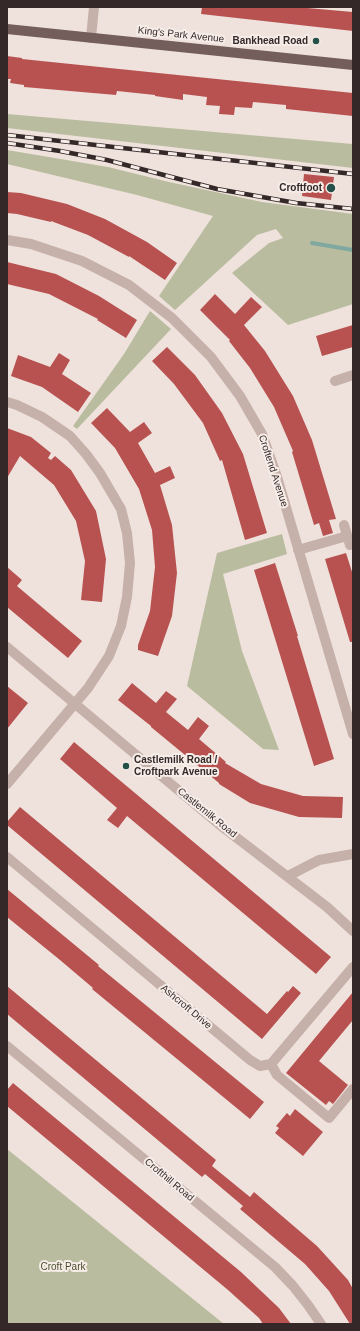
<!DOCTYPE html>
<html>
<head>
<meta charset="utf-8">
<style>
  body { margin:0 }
  #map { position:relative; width:360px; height:1331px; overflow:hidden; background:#efe2dc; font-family:Helvetica,sans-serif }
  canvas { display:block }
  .frame { position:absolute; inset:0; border:8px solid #342928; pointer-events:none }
</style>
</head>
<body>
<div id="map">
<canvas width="360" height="1331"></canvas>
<div class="frame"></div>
</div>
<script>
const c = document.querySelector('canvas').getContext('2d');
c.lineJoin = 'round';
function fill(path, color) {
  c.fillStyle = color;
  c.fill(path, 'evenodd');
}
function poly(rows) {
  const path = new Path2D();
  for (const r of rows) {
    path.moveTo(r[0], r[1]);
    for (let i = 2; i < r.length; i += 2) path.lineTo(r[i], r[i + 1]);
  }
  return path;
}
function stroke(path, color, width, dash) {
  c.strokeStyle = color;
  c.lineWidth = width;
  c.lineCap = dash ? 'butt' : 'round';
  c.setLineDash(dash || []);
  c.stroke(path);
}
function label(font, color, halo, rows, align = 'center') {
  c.font = font + ' Helvetica,sans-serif';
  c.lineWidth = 4;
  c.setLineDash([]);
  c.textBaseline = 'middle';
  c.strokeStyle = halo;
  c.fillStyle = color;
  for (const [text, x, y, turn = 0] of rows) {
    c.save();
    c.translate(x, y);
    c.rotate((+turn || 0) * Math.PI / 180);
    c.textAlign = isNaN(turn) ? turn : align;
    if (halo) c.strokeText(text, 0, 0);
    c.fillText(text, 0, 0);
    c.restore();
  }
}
const green = poly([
  [7,114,353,144,353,168,7,128],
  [7,150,108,167,169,182,262,202,353,214,353,304,288,325,232,273,269,243,283,238,276,229,257,235,175,310,159,296,213,216,137,195,7,164],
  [150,311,171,329,77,429,73,426,124,354],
  [282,534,287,554,223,574,242,651,279,750,263,749,187,686,217,553],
  [7,1149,224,1324,7,1324]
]);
const stream = poly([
  [312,243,353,250]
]);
const building = poly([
  [202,7,296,7,353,12,353,31,201,14],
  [7,56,22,58,22,59,353,93,353,116,286,109,286,105,253,102,252,108,235,107,234,115,219,114,220,106,206,105,207,97,183,94,183,100,155,96,155,95,117,91,116,95,24,87,24,85,10,83,11,79,7,79],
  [304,174,334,177,331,200,302,196],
  [7,192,21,193,67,204,105,219,147,242,177,263,165,280,129,256,129,257,88,235,51,221,51,222,17,214,7,213],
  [7,262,56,274,99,296,137,320,126,338,97,320,98,319,49,294,7,284],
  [215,294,235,314,251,297,262,307,244,325,265,351,293,396,312,440,336,519,329,520,333,533,323,536,319,523,314,525,292,452,293,451,274,407,250,368,229,341,230,340,200,310],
  [353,325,353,347,322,356,316,336],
  [167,347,195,375,222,413,243,454,267,533,245,540,222,460,220,461,203,423,174,384,152,361],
  [59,353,70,360,62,374,91,393,78,412,42,387,11,376,18,355,50,367],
  [107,408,130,432,144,422,152,433,138,443,155,473,170,466,175,478,160,485,172,525,177,573,172,616,158,656,138,650,138,645,150,611,155,567,152,530,139,489,115,448,91,423],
  [7,428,31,437,51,453,48,458,51,460,55,456,71,470,96,511,106,559,102,602,81,600,85,561,76,521,54,485,20,456,7,478],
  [346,553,353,575,353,642,350,642,325,559],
  [275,563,298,636,297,636,334,759,314,766,254,570],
  [7,567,22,580,17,586,82,641,68,658,7,607],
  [132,683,156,703,166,691,177,699,166,712,188,730,198,717,209,726,199,739,226,762,225,763,261,784,303,796,343,797,342,818,299,817,250,803,219,784,219,783,151,727,151,726,118,700],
  [7,686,28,703,7,729],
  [74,742,331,957,316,974,127,816,118,828,107,820,117,808,60,759],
  [20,807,267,1014,287,991,288,992,293,986,301,993,262,1039,7,825,7,822],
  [7,889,99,965,98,966,264,1102,250,1119,92,989,93,988,60,960,7,917],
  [7,986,216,1160,212,1166,250,1197,254,1192,317,1246,348,1280,353,1289,353,1324,350,1324,329,1291,305,1264,240,1209,243,1206,205,1174,202,1177,7,1014],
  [353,992,353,1020,319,1061,348,1085,333,1104,329,1101,326,1105,286,1073],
  [13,1083,241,1272,279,1308,291,1324,263,1324,259,1318,228,1290,7,1106,7,1090],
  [295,1109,323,1132,303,1156,275,1133,279,1128,276,1126,287,1113,290,1116]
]);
const minor = poly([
  [91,38,94,7],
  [7,240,31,244,82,261,129,285,172,318,211,357,240,396,262,434,277,477,353,734],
  [335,381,353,375],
  [7,402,17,405,42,417,70,436,86,454,100,473,121,509,127,533,130,563,127,597,121,626,109,656,88,688,7,784],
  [344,525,350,545],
  [298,550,347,536],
  [7,647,220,825,327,907,353,931],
  [7,857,250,1060,260,1066,271,1064,353,967],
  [288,876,319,860,353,854],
  [7,1046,275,1267,293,1286,308,1305,321,1324],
  [271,1064,277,1075,329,1118,353,1089]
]);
const major = poly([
  [7,29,353,65]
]);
const rail = poly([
  [7,135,353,174],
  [7,143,60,151,107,160,217,189,296,203,353,209]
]);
const markers = [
  [316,41,4,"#235149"],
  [331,188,5,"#235149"],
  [126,766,4,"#235149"]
];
const streetNames = [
  ["King's Park Avenue",181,35,6],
  ["Croftend Avenue",273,471,72],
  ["Castlemilk Road",207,813,39],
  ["Ashcroft Drive",186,1007,40],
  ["Crofthill Road",169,1180,40]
];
const poiNames = [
  ["Bankhead Road",308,41],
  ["Croftfoot",322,188],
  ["Castlemilk Road /",134,760,"left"],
  ["Croftpark Avenue",134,772,"left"]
];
const parkNames = [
  ["Croft Park",63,1267]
];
fill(green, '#b9bc9e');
stroke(stream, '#7fa9a0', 4);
fill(building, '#b85251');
stroke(minor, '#c6b0aa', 10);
stroke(major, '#745e5b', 10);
stroke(rail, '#342928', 4.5);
stroke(rail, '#f7ede8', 3, [9]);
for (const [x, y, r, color] of markers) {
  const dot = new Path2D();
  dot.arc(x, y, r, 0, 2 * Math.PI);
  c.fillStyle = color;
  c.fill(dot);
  stroke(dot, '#f7ede8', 1.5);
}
label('10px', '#342928', '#f7ede8', streetNames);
label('bold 10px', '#342928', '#f7ede8', poiNames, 'right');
label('10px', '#4b4f2f', '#f7ede8', parkNames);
</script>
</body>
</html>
